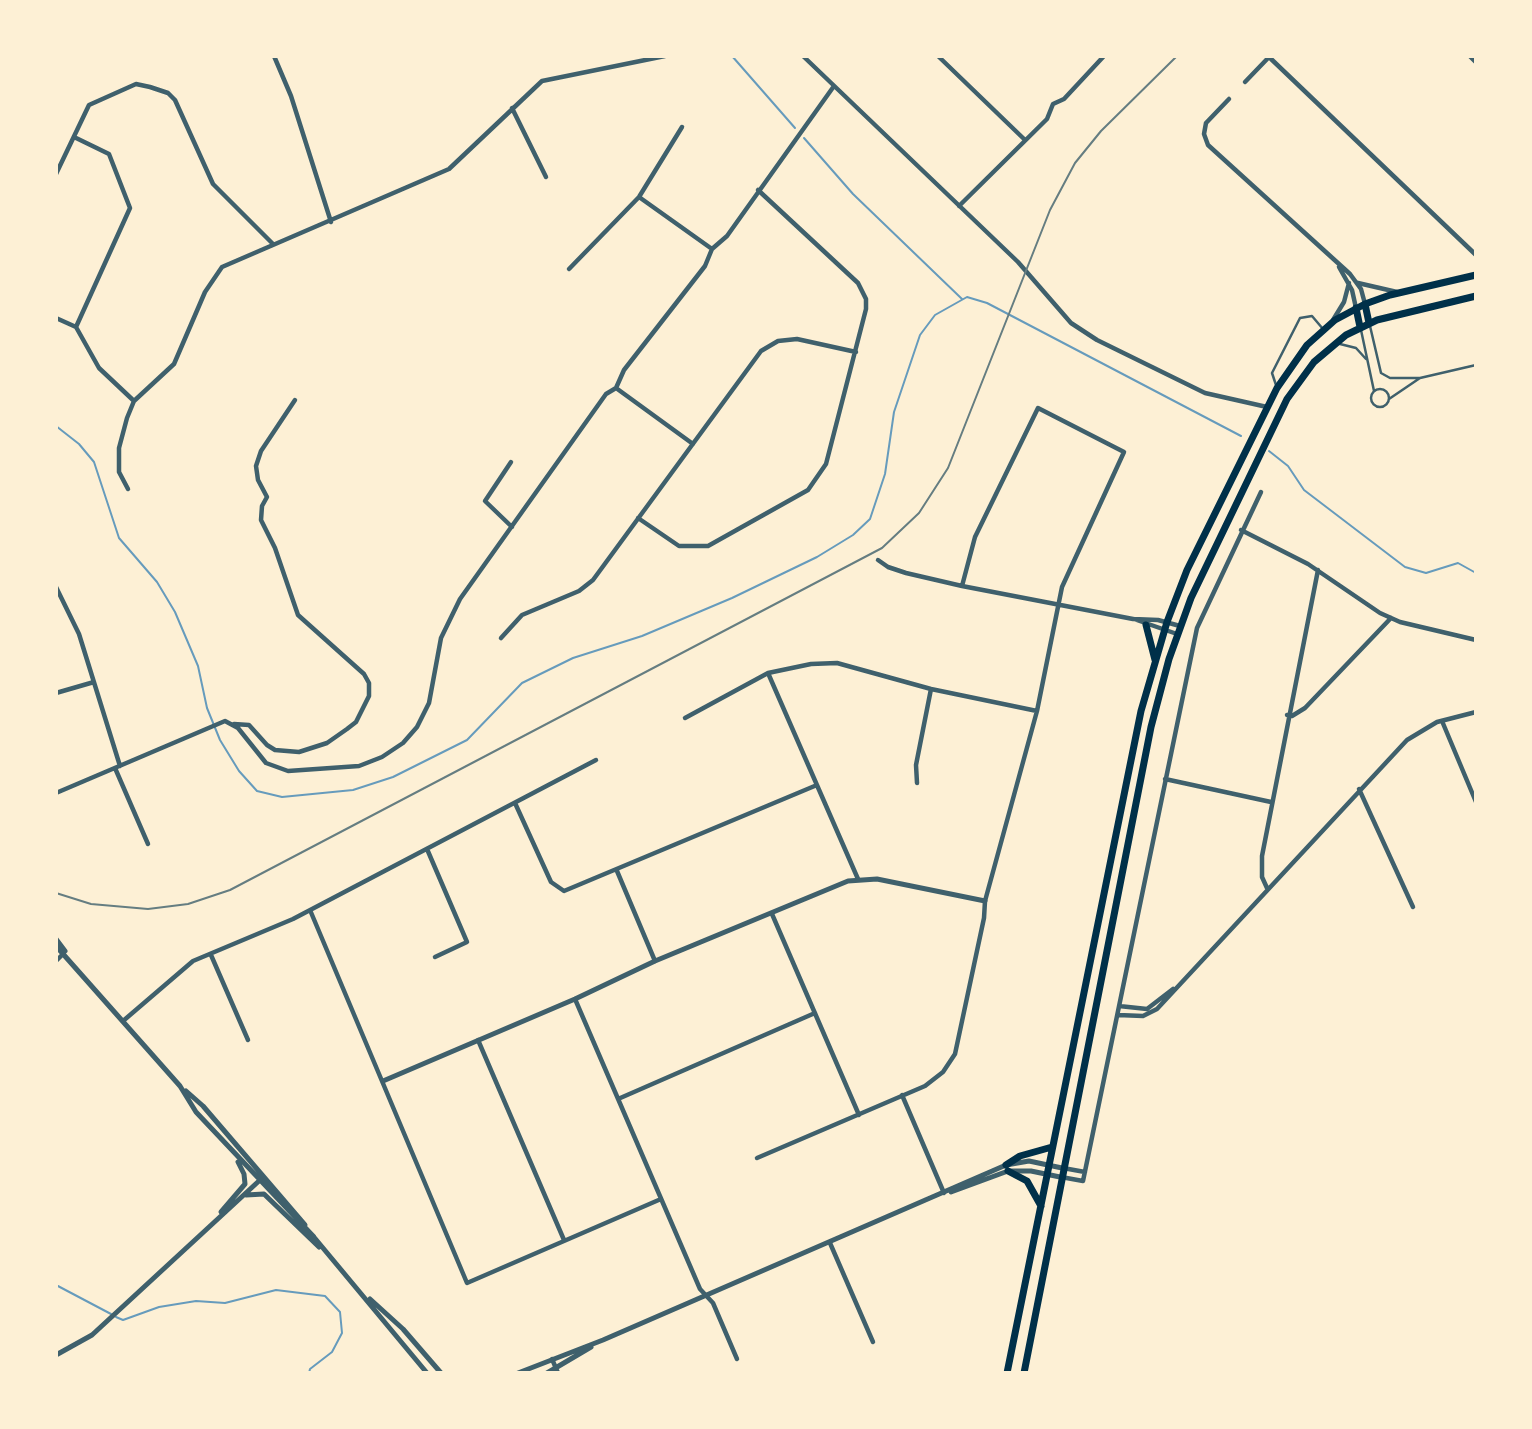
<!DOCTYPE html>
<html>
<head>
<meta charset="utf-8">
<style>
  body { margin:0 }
  #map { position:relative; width:1532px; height:1429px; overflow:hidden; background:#fdf0d5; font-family:"PT Sans Narrow",sans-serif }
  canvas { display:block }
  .frame { position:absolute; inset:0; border:58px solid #fdf0d5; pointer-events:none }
</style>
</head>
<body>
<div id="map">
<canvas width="1532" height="1429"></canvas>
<div class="frame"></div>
</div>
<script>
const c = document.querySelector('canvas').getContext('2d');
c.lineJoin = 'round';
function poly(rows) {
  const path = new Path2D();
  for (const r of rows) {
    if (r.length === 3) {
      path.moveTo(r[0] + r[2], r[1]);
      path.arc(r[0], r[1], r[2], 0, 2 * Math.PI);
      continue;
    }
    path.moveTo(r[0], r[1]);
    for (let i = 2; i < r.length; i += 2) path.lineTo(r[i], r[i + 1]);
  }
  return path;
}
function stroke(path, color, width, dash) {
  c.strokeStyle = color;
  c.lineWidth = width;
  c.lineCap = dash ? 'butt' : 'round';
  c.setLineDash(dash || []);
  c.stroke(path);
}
const stream = poly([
  [732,56,795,128],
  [804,138,853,194,962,299],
  [56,426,79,444,94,462,119,538,157,582,175,612,198,666,207,708,220,740,239,771,257,791,282,797,353,790,393,777,467,740,522,683,573,658,642,636,732,598,817,557,853,535,870,519,885,474,894,412,920,335,935,315,967,297,987,303,1241,436],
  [1269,451,1288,466,1304,490,1405,567,1426,573,1458,563,1476,573],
  [56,1285,111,1314],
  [116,1317,123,1320,159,1307,196,1301,225,1303,276,1290,325,1296,340,1312,342,1333,332,1352,310,1369,309,1373]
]);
const service = poly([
  [1370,326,1381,373,1390,378,1420,378,1476,365],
  [1361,330,1374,391],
  [1340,344,1356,348,1366,359],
  [1276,385,1272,373,1300,318,1312,316,1323,329],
  [1380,398,9],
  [1389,399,1420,378]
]);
const minor = poly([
  [274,56,291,96,331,222],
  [803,56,1018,262,1071,323,1097,340,1205,393,1267,407],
  [938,56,1024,139],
  [1269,57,1476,255],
  [1245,82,1270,56],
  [1229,99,1206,123,1204,134,1208,145,1350,274,1361,289,1365,304],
  [512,108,546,177],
  [74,137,109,154,130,208,76,327],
  [56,174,89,105,136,84,150,87,168,93,175,100,213,184,273,244],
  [639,197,712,249],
  [959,206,1047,119,1053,104,1064,99,1104,56],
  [1339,267,1352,290,1356,308],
  [569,269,639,197,682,127],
  [1358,283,1397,292],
  [56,318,76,327,99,368,134,401],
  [1333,320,1344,302,1349,283],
  [616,388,693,444],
  [511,462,485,501,512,527],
  [128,489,119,472,119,448,127,418,134,401,174,364,205,292,222,267,449,169,542,81,665,56],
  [638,518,679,546,708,546,808,490,826,464,866,309,866,299,858,283,758,190],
  [1241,530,1308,564,1380,613,1400,622,1476,640],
  [878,560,888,567,906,573,962,586,1133,619,1158,620,1180,626],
  [56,587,79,634,120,766],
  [1134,619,1177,634],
  [501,638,522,615,579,591,593,580,761,351,778,341,797,339,856,352],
  [768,673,858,879],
  [56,693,94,682],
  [1287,715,1292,716,1305,708,1391,618],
  [685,718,768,673,811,664,837,663,931,689,1037,711],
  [1442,721,1476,802],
  [234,724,249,725,267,745,275,750,299,752,327,743,347,729,356,722,369,696,369,683,364,674,298,615,275,548,261,520,262,506,267,497,258,480,256,466,261,451,295,400],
  [115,768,148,844],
  [1165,779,1271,802],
  [917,783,916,765,931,689],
  [1359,789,1413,907],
  [56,793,225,721,238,728,266,763,288,771,359,766,382,757,403,743,417,727,429,703,441,638,460,599,606,394,616,388,624,370,705,266,712,249,727,236,834,86],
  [515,803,551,882,564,891,817,785],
  [427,849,467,942,435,957],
  [617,871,655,961],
  [1267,888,1262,877,1262,856,1318,570],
  [310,910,467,1283,661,1199],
  [772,914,859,1115],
  [211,955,248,1040],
  [56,961,63,954],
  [575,999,700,1289,713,1303,737,1359],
  [1119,1006,1147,1009,1173,989],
  [1118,1015,1143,1016,1157,1009,1407,740,1437,722,1476,712],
  [123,1021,193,961,293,919,596,760],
  [478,1040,564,1240],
  [902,1095,944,1193],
  [618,1099,815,1013],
  [757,1158,925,1086,943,1072,955,1054,984,918,985,901,1037,711,1062,587,1124,452,1038,408,975,537,962,586],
  [1063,1168,1085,1172],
  [1061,1177,1083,1181,1197,628,1261,492],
  [830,1243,873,1342],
  [552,1359,558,1373]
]);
const tertiary = poly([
  [1470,56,1476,62],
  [56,939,65,951],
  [56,946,180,1086,196,1112,314,1237],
  [383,1081,575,999,655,961,848,881,877,879,985,901],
  [186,1091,203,1106,305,1225],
  [951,1192,1008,1171,1031,1171,1060,1177],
  [246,1195,264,1194,319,1247],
  [221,1212,245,1184,244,1174,238,1162],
  [313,1236,427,1373],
  [370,1299,403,1329,441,1373],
  [56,1355,92,1335,260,1180],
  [518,1373,603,1340,1006,1165,1029,1161,1062,1168],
  [547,1373,591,1347]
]);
const primary = poly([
  [1365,304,1369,323],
  [1356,308,1360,327],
  [1146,625,1155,660],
  [1006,1165,1020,1156,1052,1147],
  [1008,1171,1027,1181,1041,1206],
  [1007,1373,1141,711,1167,622,1187,570,1277,388,1307,345,1335,320,1365,304,1390,295,1476,275],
  [1024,1373,1151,727,1169,659,1191,598,1287,399,1314,362,1346,335,1377,320,1476,296]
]);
const rail = poly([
  [56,893,91,904,148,909,188,904,230,890,882,548,919,513,948,468,1050,210,1075,163,1101,131,1177,56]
]);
stroke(stream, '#669bbc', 2);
stroke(service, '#3f606c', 2.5);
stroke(minor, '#3f606c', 4.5);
stroke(tertiary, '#3f606c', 5);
stroke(primary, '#003049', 7);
stroke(rail, '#657d81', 2);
</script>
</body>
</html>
